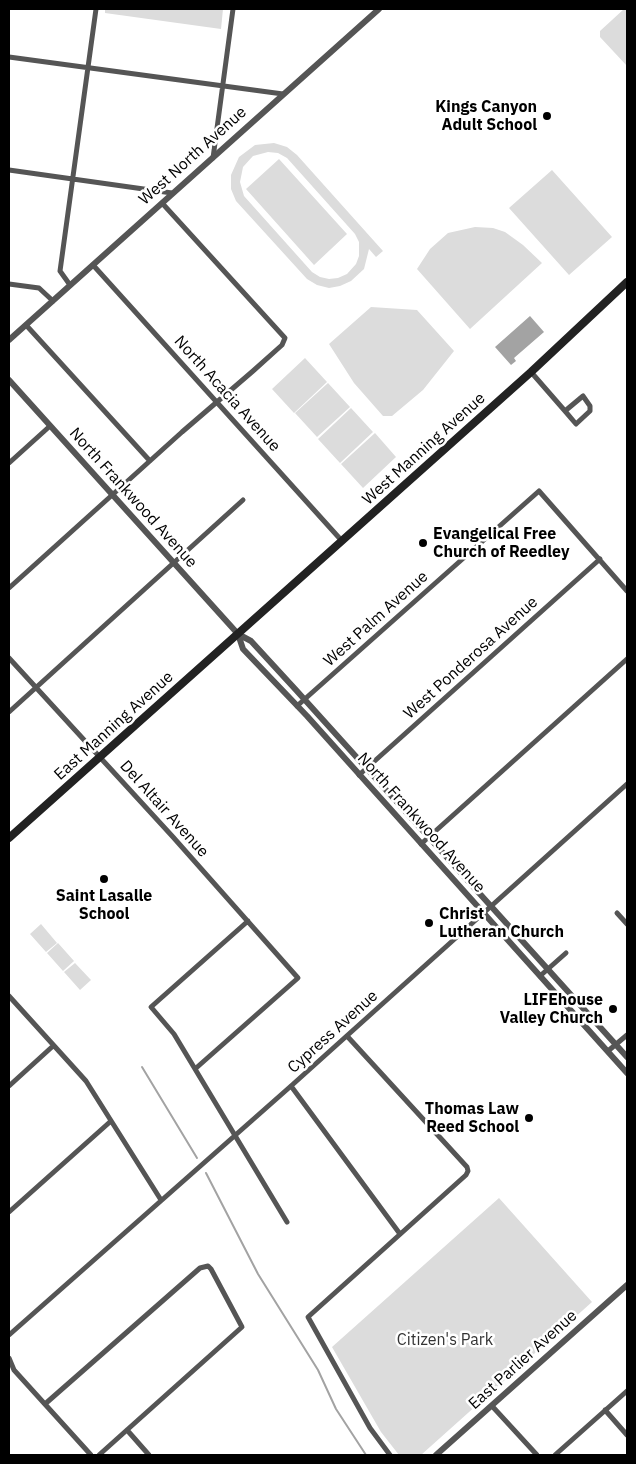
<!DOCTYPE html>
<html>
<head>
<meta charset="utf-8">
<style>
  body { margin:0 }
  #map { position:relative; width:636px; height:1464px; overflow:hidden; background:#fff; font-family:"IBM Plex Sans",sans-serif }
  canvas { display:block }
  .frame { position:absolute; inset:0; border:10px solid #000; pointer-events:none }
</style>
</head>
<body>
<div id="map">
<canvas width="636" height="1464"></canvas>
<div class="frame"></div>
</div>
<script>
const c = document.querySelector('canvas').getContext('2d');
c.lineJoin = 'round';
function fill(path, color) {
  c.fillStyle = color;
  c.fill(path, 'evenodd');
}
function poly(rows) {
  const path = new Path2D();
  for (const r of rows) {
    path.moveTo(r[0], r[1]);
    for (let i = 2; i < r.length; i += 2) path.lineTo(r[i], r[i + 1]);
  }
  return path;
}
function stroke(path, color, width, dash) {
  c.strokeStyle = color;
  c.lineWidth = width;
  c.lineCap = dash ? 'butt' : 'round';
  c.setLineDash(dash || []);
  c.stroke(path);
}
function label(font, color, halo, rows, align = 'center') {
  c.font = font + ' "IBM Plex Sans",sans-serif';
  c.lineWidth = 5;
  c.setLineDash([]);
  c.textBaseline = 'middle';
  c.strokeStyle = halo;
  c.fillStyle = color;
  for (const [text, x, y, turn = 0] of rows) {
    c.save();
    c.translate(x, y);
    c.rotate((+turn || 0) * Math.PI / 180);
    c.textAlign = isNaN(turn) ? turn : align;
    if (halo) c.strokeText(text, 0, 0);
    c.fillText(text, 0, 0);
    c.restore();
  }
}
const green = poly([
  [105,9,223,9,221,29,105,13],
  [624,9,627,9,627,66,600,37,600,31],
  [274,143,287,147,297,155,383,251,376,257,369,249,364,269,351,281,340,286,329,288,317,285,307,279,236,201,231,189,231,175,239,157,255,145],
  [268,152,278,153,287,158,355,234,359,242,359,256,356,264,347,274,338,278,329,279,320,277,312,272,244,196,240,182,243,167,253,156],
  [279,159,347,234,314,265,246,189],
  [552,170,612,237,569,275,509,208],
  [475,227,493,228,505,232,523,245,542,263,470,329,417,269,430,249,448,233],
  [371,307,417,310,454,351,423,390,392,416,383,416,354,383,329,344],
  [305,358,327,382,294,413,272,389],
  [328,383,350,407,317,437,295,413],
  [351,408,373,432,340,463,318,439],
  [375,433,396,457,363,488,341,464],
  [41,924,57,943,46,952,30,934],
  [58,943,74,961,63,971,47,953],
  [75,963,91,980,80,990,64,972],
  [499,1198,592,1302,421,1455,399,1455,381,1432,332,1347]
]);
const water = poly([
  [530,316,544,332,514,358,516,361,511,365,495,347]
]);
const stream = poly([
  [142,1067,197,1158],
  [206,1173,258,1274,318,1370,336,1409,366,1455]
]);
const minor = poly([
  [9,57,283,94],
  [213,158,233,9],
  [9,170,172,193],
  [93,265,342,541],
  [9,284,39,288,53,301],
  [70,285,60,271,96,9],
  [26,325,150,461],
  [531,372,565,411,576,424,590,411,590,406,583,396,565,411],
  [9,463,50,426],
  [9,588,182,432,253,371,282,345,285,338,162,203],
  [9,658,173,837,298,978,195,1069],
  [297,706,539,491,627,591],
  [9,712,243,500],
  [359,775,600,559],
  [421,844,627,659],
  [617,913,627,924],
  [248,921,151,1007,174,1034,287,1222],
  [540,976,566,953],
  [9,996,86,1081,161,1200],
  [347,1036,467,1167,468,1171,466,1175,308,1317,370,1428,390,1455],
  [608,1051,627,1035],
  [9,1086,53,1046],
  [291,1086,400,1234],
  [9,1212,111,1121],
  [9,1335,291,1086,627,784],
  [9,1358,14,1370,91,1455],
  [45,1404,200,1268,208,1266,211,1269,242,1327,99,1455],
  [492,1406,537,1455],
  [605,1410,627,1435],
  [127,1430,149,1455],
  [555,1455,627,1391]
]);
const tertiary = poly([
  [9,340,379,9],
  [9,380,238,634,251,641,296,690,627,1057],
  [238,634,243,649,307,716,627,1073],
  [436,1455,627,1285]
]);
const secondary = poly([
  [9,838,531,372,627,282]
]);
const markers = [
  [547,116,5,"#000"],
  [423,543,5,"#000"],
  [104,879,5,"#000"],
  [429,923,5,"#000"],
  [613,1009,5,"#000"],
  [529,1118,5,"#000"]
];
const poiNames = [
  ["Kings Canyon",537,107],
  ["Adult School",537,125],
  ["Evangelical Free",433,534,"left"],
  ["Church of Reedley",433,552,"left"],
  ["Saint Lasalle",104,896,"center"],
  ["School",104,914,"center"],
  ["Christ",439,914,"left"],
  ["Lutheran Church",439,932,"left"],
  ["LIFEhouse",603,1000],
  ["Valley Church",603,1018],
  ["Thomas Law",519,1109],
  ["Reed School",519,1127]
];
const streetNames = [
  ["West North Avenue",193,156,-42],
  ["North Acacia Avenue",227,394,48],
  ["West Manning Avenue",424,449,-42],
  ["North Frankwood Avenue",133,498,48],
  ["West Palm Avenue",376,619,-42],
  ["West Ponderosa Avenue",471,658,-42],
  ["East Manning Avenue",114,726,-42],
  ["Del Altair Avenue",164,809,48],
  ["North Frankwood Avenue",421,823,48],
  ["Cypress Avenue",333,1032,-42],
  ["East Parlier Avenue",523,1360,-42]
];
const parkNames = [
  ["Citizen's Park",445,1340]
];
fill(green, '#dcdcdc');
fill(water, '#a3a3a3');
stroke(stream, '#a3a3a3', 2);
stroke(minor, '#555', 5);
stroke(tertiary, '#555', 6);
stroke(secondary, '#222', 8);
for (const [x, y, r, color] of markers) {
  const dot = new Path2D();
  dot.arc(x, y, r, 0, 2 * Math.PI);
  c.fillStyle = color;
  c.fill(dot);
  stroke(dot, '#fff', 2);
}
label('bold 16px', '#000', '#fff', poiNames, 'right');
label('16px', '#000', '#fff', streetNames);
label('16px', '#333', '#fff', parkNames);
</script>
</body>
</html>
